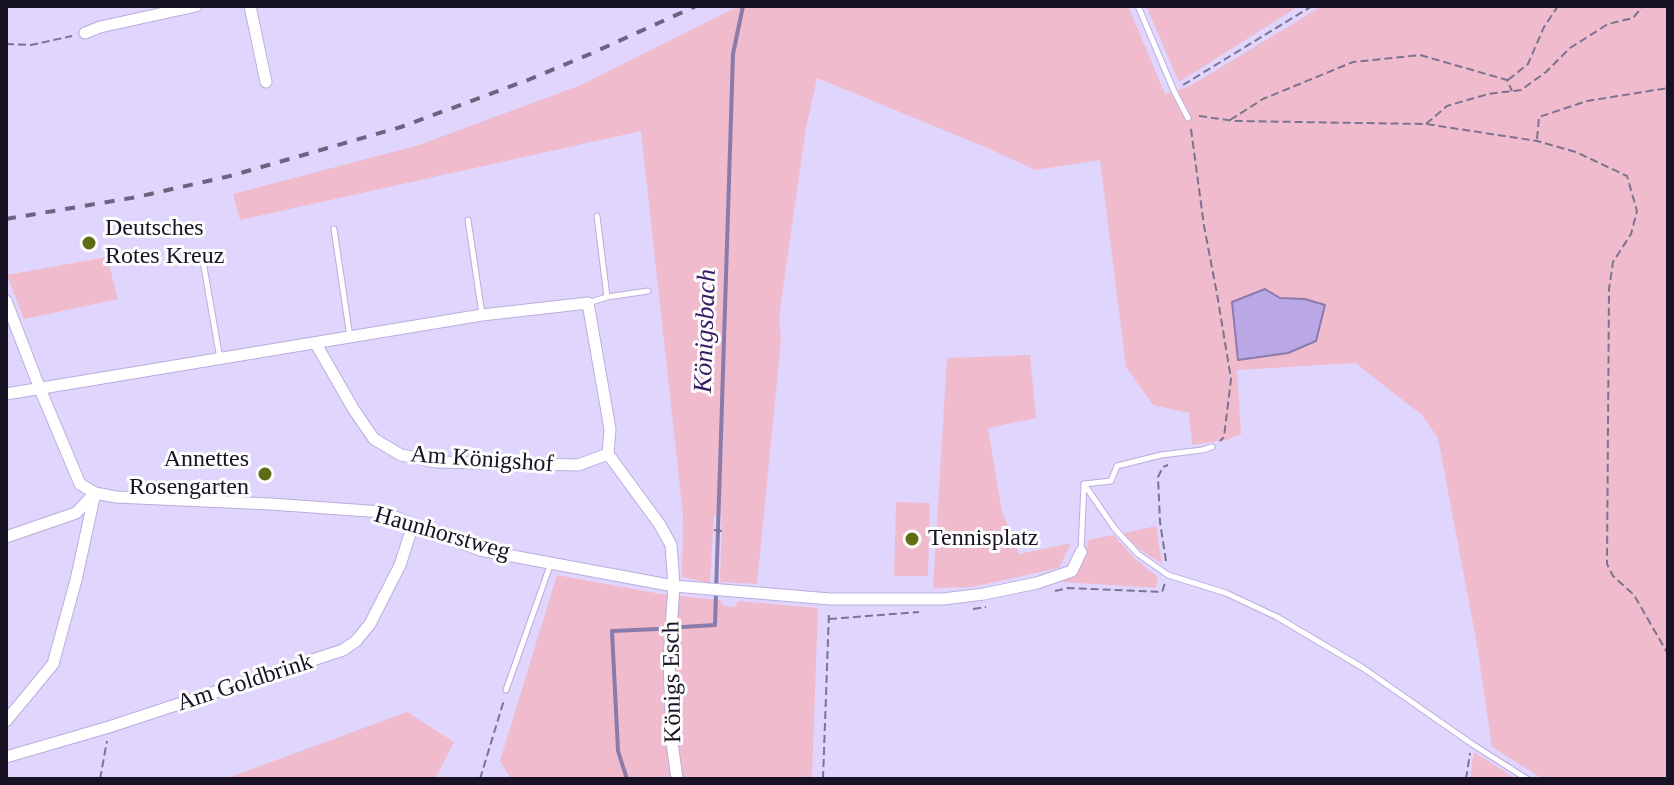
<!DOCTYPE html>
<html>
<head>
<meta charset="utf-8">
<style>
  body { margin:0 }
  #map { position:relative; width:1674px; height:785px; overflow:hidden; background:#e0d5fd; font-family:"Times New Roman",serif }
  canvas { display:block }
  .frame { position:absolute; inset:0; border:8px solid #181324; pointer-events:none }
</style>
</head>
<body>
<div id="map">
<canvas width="1674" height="785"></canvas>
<div class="frame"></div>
</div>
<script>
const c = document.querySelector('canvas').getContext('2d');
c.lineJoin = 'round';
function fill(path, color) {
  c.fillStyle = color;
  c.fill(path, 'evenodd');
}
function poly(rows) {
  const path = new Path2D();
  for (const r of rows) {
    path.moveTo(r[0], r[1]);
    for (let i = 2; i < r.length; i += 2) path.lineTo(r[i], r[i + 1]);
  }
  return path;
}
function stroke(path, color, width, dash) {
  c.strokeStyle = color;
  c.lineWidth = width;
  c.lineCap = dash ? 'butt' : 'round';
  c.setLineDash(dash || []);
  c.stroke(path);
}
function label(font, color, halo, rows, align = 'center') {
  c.font = font + ' "Times New Roman",serif';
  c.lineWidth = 6;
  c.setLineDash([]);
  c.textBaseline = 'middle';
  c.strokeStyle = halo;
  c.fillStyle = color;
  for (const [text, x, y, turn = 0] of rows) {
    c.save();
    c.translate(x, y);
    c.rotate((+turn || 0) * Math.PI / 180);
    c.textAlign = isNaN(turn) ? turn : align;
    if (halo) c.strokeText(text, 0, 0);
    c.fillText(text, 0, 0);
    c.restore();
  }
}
const green = poly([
  [739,6,1128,6,1165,94,1190,86,1322,6,1668,6,1668,779,1543,779,1492,747,1477,645,1438,438,1422,415,1355,363,1237,370,1241,434,1226,440,1192,445,1189,413,1153,405,1126,367,1100,160,1035,170,990,149,817,78,806,128,779,317,781,340,757,584,720,582,722,515,714,515,710,583,682,577,683,515,641,131,240,220,233,194,419,145,581,85],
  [1280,298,1305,299,1288,353,1274,354],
  [1146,6,1299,6,1179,82],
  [107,257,118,299,24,319,7,275],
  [1030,355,1036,418,988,428,1002,512,1019,554,1071,543,1059,568,972,587,933,588,947,358],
  [896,502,930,503,928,576,894,576],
  [1156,526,1162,564,1139,549,1124,533],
  [1114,535,1135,559,1158,577,1156,588,1062,582,1081,567,1088,540],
  [557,575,661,594,720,600,724,606,734,607,739,601,818,608,812,779,511,779,500,761],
  [407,712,454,742,435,779,225,779],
  [1474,752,1516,779,1470,779]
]);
const water = poly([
  [1265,289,1280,298,1305,299,1325,305,1316,341,1288,353,1238,360,1232,302,1265,289]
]);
const stream = poly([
  [682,627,715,625,733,54,743,6],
  [627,779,618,751,612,631,658,629]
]);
const path = poly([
  [6,44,31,45,72,36],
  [1508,80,1528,64,1544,27,1558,6],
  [1183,85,1312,6],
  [1199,116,1235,121,1426,124,1537,141,1576,152,1627,176,1637,211,1631,234,1613,262,1609,289,1607,564,1613,576,1634,595,1668,654],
  [1230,120,1263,99,1353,62,1420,55,1507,80,1512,91],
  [1426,124,1447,106,1488,94,1521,90,1546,72,1570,48,1608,24,1633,18,1643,6],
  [1191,129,1204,226,1217,294,1231,379,1224,437,1220,441],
  [1537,139,1539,117,1587,101,1668,88],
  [714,530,723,531],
  [1166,561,1160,522,1158,477,1163,467,1168,465],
  [1055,591,1068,588,1162,592,1165,583],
  [973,609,986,607],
  [829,619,919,612],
  [100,779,107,741],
  [480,779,504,700],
  [823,779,829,612],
  [1466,779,1470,753]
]);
const lane = poly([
  [1138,6,1174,91,1188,118],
  [468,220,482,314],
  [334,229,350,337],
  [203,261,220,359],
  [607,297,648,291],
  [588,303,607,297,597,216],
  [1084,484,1115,529,1138,554,1168,575,1226,593,1277,617,1363,668,1472,744,1527,779],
  [1081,551,1084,484,1111,481,1117,466,1161,455,1202,450,1212,447],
  [506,690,551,563]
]);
const street = poly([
  [250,6,266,82],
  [85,33,100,27,196,6],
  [6,301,40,389,80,484,95,493,116,497,271,504,382,512,480,550,674,586,830,599,943,599,984,594,1037,583,1072,571,1081,552],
  [316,344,354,410,374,439,401,455,436,462,578,465,608,454],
  [6,394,482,315,588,303,610,429,608,454,660,525,671,545,674,586,669,659,672,742,677,779],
  [6,537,76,513,94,494],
  [6,721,53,664,76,580,95,493],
  [6,757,109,727,343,650,356,641,370,624,400,565,413,525]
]);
const rail = poly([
  [6,219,137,197,230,176,401,127,528,80,590,54,696,6]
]);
const markers = [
  [89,243,8,"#606c14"],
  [265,474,8,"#606c14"],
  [912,539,8,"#606c14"]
];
const poiNames = [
  ["Deutsches",105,229],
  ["Rotes Kreuz",105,257],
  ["Annettes",249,460,"right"],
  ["Rosengarten",249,488,"right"],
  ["Tennisplatz",928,539]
];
const streetNames = [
  ["Am Königshof",482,460,4],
  ["Haunhorstweg",442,534,16],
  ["Königs Esch",673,682,-91],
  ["Am Goldbrink",245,683,-18]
];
const waterNames = [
  ["Königsbach",706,331,-88]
];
fill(green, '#f0bbcc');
fill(water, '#baa8e6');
stroke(water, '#897bac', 2);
stroke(stream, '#897bac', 4);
stroke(lane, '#baaddd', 7);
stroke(street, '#baaddd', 13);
stroke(path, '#7b738f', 2, [8, 4]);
stroke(lane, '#fff', 5);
stroke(street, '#fff', 11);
stroke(rail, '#6c647f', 4, [10, 10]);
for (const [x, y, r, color] of markers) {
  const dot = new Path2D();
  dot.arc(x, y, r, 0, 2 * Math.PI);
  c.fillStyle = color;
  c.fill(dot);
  stroke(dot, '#fdfdfd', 3);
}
label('24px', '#181324', '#fdfdfd', poiNames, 'left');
label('24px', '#181324', '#fdfdfd', streetNames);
label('italic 26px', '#371a62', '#fdfdfd', waterNames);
</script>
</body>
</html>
